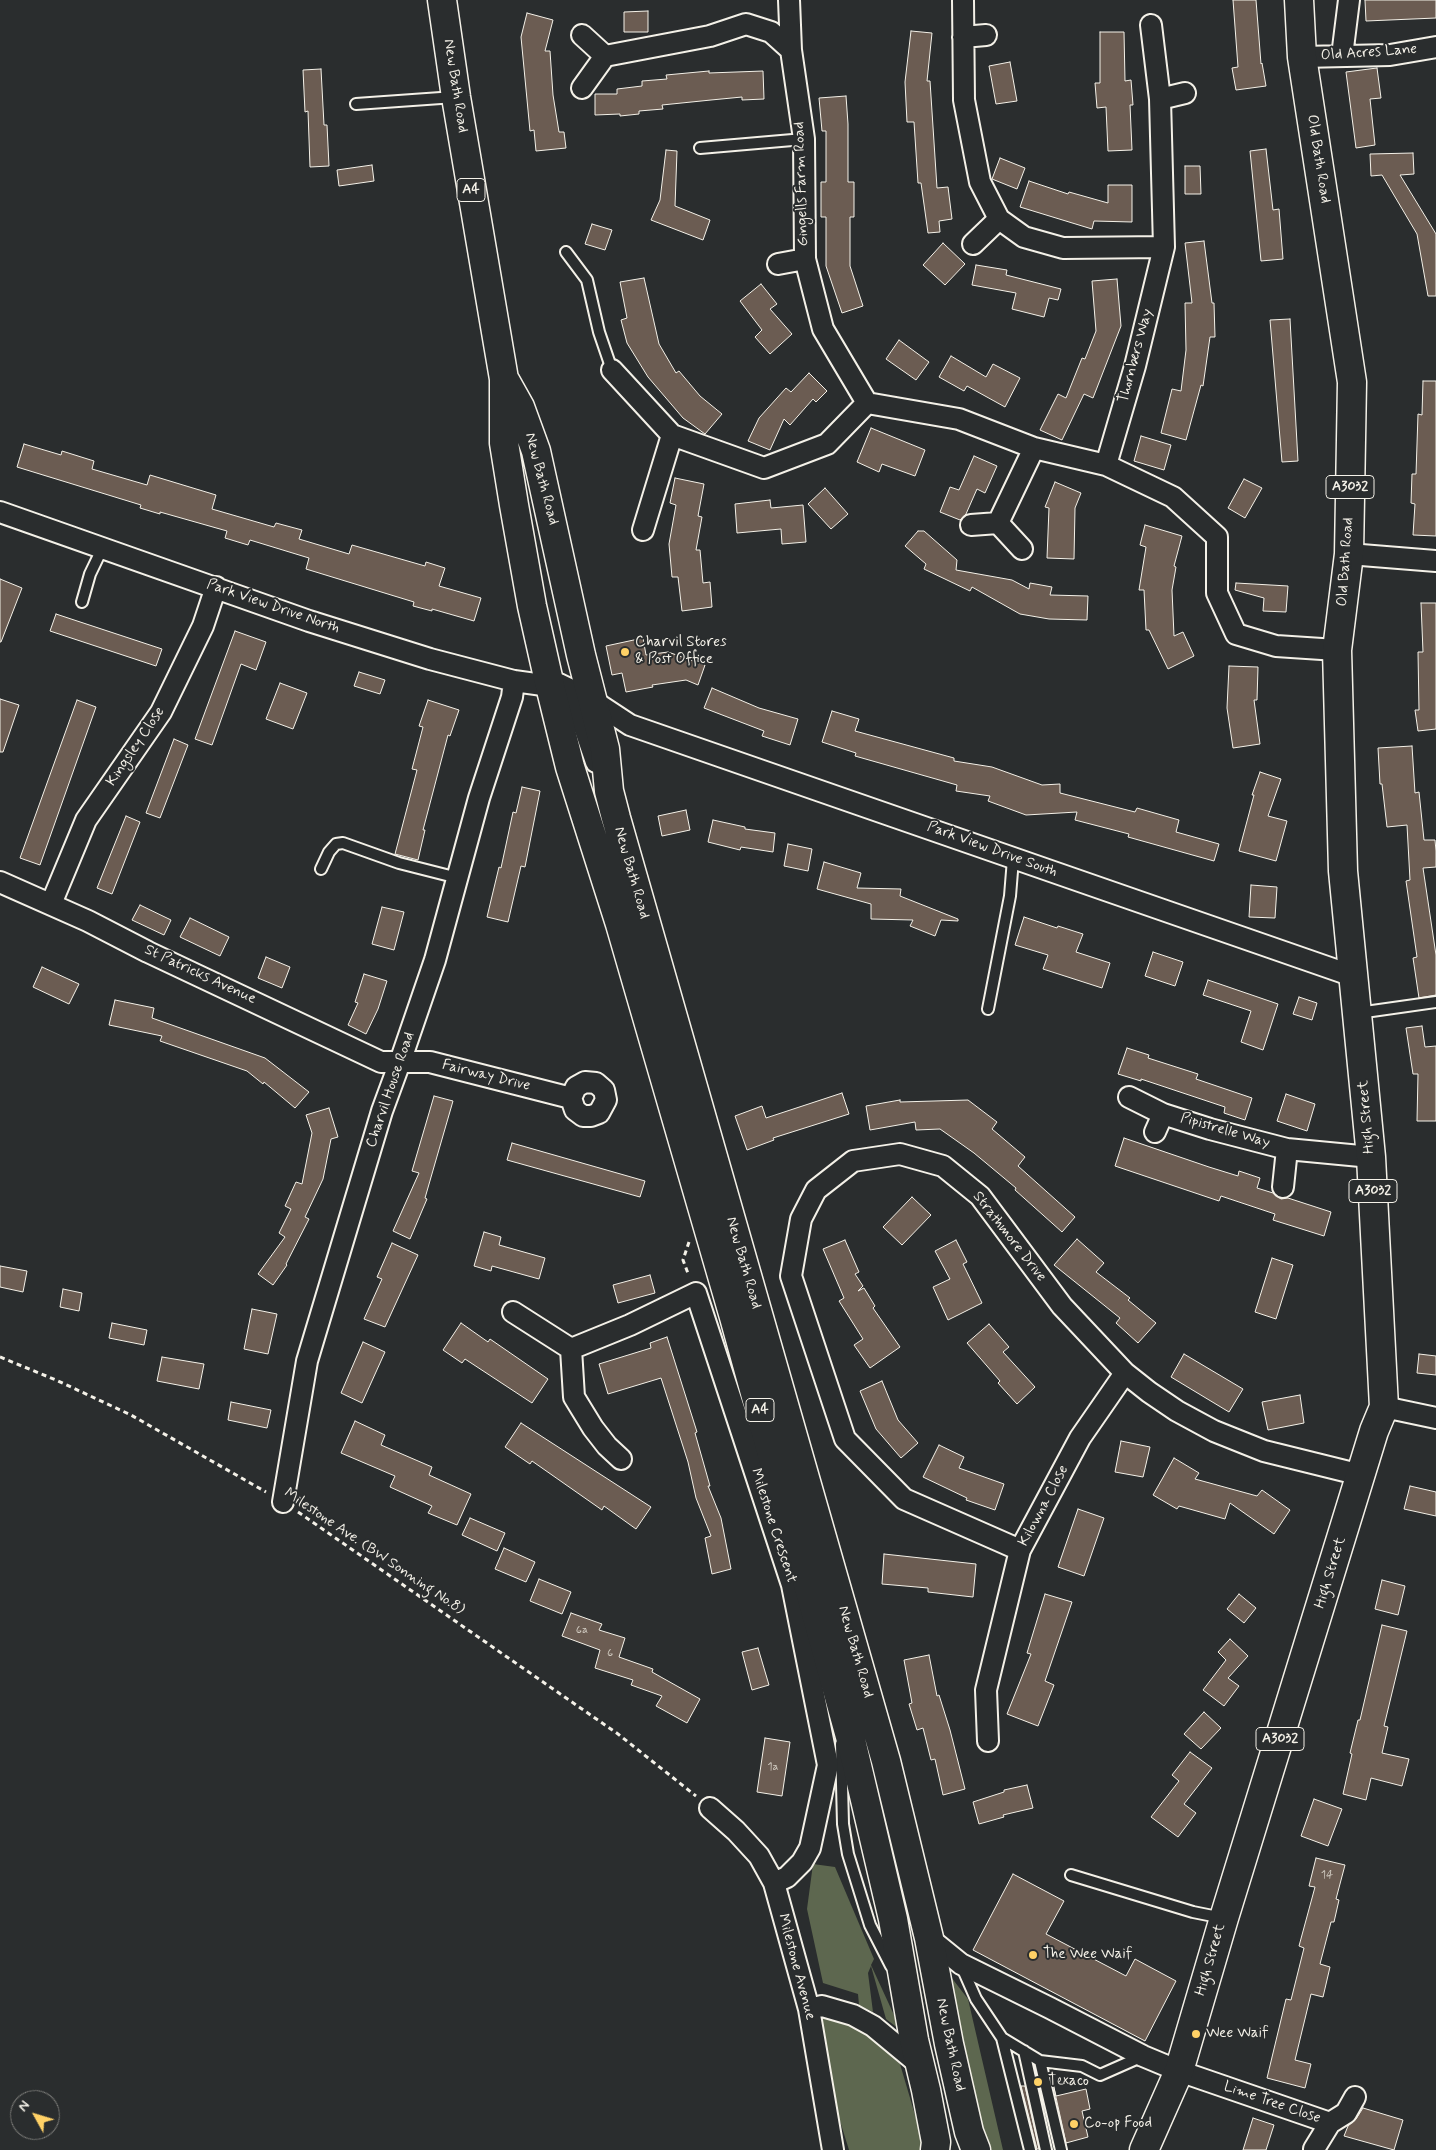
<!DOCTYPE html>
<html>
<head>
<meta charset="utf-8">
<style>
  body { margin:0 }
  #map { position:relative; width:1436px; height:2150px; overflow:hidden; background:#2a2d2e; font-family:Mynerve,sans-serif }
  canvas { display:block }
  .north { position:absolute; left:10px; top:2090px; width:50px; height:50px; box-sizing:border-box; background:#2a2d2e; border:1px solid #7b7b78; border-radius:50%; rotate:309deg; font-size:14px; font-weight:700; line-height:20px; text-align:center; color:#f4f1e8 }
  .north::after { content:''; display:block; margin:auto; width:18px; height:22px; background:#ffd166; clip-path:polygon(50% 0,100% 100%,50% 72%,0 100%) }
</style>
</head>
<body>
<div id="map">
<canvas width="1436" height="2150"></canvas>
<div class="north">N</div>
</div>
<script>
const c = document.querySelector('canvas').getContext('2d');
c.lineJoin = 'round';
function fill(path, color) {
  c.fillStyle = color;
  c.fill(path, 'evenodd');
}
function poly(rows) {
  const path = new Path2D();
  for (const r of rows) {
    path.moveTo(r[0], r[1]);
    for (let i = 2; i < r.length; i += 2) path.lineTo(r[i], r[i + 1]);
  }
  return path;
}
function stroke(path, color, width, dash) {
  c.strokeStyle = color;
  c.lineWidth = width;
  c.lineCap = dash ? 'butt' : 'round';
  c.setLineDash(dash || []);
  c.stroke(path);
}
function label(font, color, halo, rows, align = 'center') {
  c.font = font + ' Mynerve,sans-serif';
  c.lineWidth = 4;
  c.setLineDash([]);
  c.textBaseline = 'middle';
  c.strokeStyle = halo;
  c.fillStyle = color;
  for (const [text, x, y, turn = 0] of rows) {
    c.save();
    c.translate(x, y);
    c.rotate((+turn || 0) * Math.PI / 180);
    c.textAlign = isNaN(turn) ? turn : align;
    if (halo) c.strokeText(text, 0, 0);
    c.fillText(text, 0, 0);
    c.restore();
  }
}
const green = poly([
  [813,1864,835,1867,874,1959,871,1965,894,2015,899,2029,886,2019,871,1966,868,1973,873,2012,859,2005,858,1994,823,1983,807,1909],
  [951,1977,968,1999,1003,2150,990,2150,987,2146,968,2084,948,1987],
  [817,2012,865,2030,900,2064,923,2142,920,2150,849,2150,818,2050]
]);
const building = poly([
  [1233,0,1256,0,1261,64,1262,63,1266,86,1236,90,1232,68,1238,67,1233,0],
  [1365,0,1436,0,1436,18,1366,21,1365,0],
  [648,11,648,32,624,32,624,12,648,11],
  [527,13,553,20,545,51,550,51,553,95,559,132,564,132,566,148,536,151,534,130,530,131,521,37,527,13],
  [911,31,932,33,927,81,930,81,937,188,948,187,952,219,939,221,940,232,928,233,921,183,918,183,914,122,907,122,905,82,911,31],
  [1100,32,1124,32,1125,81,1131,80,1133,105,1130,105,1132,150,1108,151,1106,107,1097,108,1095,83,1100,83,1100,32],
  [1010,62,1017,101,996,104,989,66,1010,62],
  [1377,68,1381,98,1370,99,1375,145,1356,148,1346,72,1377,68],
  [321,69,324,125,327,125,329,166,310,167,308,111,305,112,303,70,321,69],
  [709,71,709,73,763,71,764,99,742,100,742,97,711,100,662,105,663,109,639,111,639,114,620,116,620,114,595,115,595,94,617,94,617,89,642,86,642,81,667,79,666,75,709,71],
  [846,96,848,124,848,182,854,182,854,217,850,217,850,266,863,306,842,313,826,266,826,217,821,217,821,182,826,182,826,131,822,131,819,98,846,96],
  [1266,149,1273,210,1279,209,1283,259,1261,261,1250,151,1266,149],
  [666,150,677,151,675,206,710,220,703,240,651,220,660,200,666,150],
  [1413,153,1414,174,1400,175,1436,234,1436,296,1428,296,1417,234,1382,175,1371,176,1370,154,1413,153],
  [1000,158,1025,168,1017,189,992,179,1000,158],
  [372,165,374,181,339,186,337,170,372,165],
  [1185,166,1200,166,1201,194,1185,194,1185,166],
  [1029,181,1068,194,1069,192,1108,203,1108,185,1132,185,1132,222,1094,221,1092,229,1020,207,1029,181],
  [592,224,612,230,605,250,585,244,592,224],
  [1204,241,1212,303,1214,303,1215,337,1210,337,1203,386,1201,385,1186,440,1161,433,1172,389,1181,391,1186,350,1185,303,1192,303,1185,243,1204,241],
  [943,243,965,264,945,285,923,265,943,243],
  [976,265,1007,270,1006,275,1061,289,1058,300,1049,298,1044,317,1012,309,1016,293,972,285,976,265],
  [644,278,659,344,676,373,679,371,700,396,722,414,705,434,683,418,648,377,627,343,621,320,627,318,620,282,644,278],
  [1117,279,1121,326,1093,398,1084,394,1062,440,1040,430,1058,394,1066,398,1082,358,1085,359,1096,331,1092,281,1117,279],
  [761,284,777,304,770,309,792,334,770,354,755,337,762,330,740,301,761,284],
  [1290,319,1298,461,1282,462,1270,320,1290,319],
  [899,340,929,362,916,380,886,359,899,340],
  [951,356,986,377,993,364,1020,378,1005,407,967,386,964,391,939,377,951,356],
  [809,373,827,391,816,402,813,399,790,425,784,419,770,450,748,441,759,418,786,388,791,392,809,373],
  [1423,381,1436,381,1436,536,1413,535,1415,504,1411,503,1412,474,1416,474,1418,414,1422,415,1423,381],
  [871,428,925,450,915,476,882,464,879,472,857,462,871,428],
  [1141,436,1171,445,1164,470,1134,461,1141,436],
  [24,444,61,455,62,451,94,461,92,469,147,485,150,475,216,495,212,509,274,527,276,523,302,530,299,539,349,554,352,545,425,566,426,562,445,568,439,586,481,598,474,621,432,609,432,611,413,606,414,602,306,569,309,558,250,540,248,545,225,538,227,531,160,512,160,514,140,508,141,505,17,467,24,444],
  [974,456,997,466,985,493,977,489,966,514,960,520,940,512,950,487,959,490,974,456],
  [675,478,704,484,698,516,702,517,696,550,700,550,703,583,710,582,712,607,682,611,678,577,672,577,669,544,676,505,670,503,675,478],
  [1244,479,1262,488,1245,518,1228,508,1244,479],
  [1055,482,1081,493,1075,508,1074,559,1047,558,1049,508,1045,507,1055,482],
  [825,488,848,514,831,529,808,504,825,488],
  [770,500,771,508,803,505,806,542,782,544,781,529,737,533,735,504,770,500],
  [1145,525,1182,536,1174,566,1176,567,1172,590,1174,636,1183,632,1194,656,1168,669,1149,630,1146,630,1144,590,1139,590,1146,547,1140,545,1145,525],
  [918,531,924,531,957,560,956,570,1012,580,1029,589,1030,583,1052,587,1050,595,1088,596,1087,620,1049,619,1020,614,972,587,970,591,924,569,926,564,905,546,918,531],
  [0,579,22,588,1,642,0,642,0,579],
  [1236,583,1288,586,1286,612,1263,611,1264,598,1235,590,1236,583],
  [1421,603,1436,603,1436,729,1418,731,1415,710,1419,710,1418,652,1423,652,1421,603],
  [56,614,162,649,156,666,50,631,56,614],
  [235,631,266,642,256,670,241,664,212,745,195,739,235,631],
  [643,638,646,655,668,652,705,665,698,685,686,680,652,685,653,687,626,692,622,673,612,675,606,646,643,638],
  [1229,666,1258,667,1257,700,1254,700,1260,744,1233,748,1227,708,1229,666],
  [359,672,385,680,380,694,354,686,359,672],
  [280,683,307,693,293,729,266,719,280,683],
  [712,688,759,708,798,719,790,745,762,736,764,731,704,708,712,688],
  [0,699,19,705,3,752,0,752,0,699],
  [77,700,96,707,40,865,20,858,77,700],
  [428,700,459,710,450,736,448,735,423,830,425,830,418,860,395,854,417,770,412,769,423,727,419,726,428,700],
  [832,711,859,719,855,731,954,758,954,761,992,767,1042,785,1060,784,1060,793,1135,812,1137,808,1179,820,1176,832,1219,844,1214,861,1128,837,1129,834,1075,820,1077,812,1026,815,988,801,990,796,956,791,957,785,855,756,856,753,822,742,832,711],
  [174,739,188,745,160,818,146,813,174,739],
  [1412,746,1415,793,1419,792,1424,840,1435,840,1436,851,1436,867,1423,868,1436,955,1436,995,1419,998,1413,958,1417,957,1406,881,1410,880,1407,825,1387,827,1382,784,1380,784,1378,748,1412,746],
  [1260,772,1281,779,1268,816,1287,821,1276,861,1239,851,1254,795,1252,795,1260,772],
  [522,787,540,791,525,867,521,866,508,922,487,917,499,867,501,868,513,812,516,813,522,787],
  [686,810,690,830,662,836,658,816,686,810],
  [126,816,140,822,112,894,97,888,126,816],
  [713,820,745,827,745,829,775,833,773,852,741,847,740,850,708,842,713,820],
  [788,844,812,849,808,871,784,866,788,844],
  [824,862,861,873,857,888,901,889,900,896,958,919,958,921,941,920,935,936,910,926,913,920,871,919,871,904,817,889,824,862],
  [1251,885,1277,887,1275,918,1249,917,1251,885],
  [140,905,171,920,164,935,132,920,140,905],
  [382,907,404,912,394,950,372,944,382,907],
  [1024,917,1057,928,1058,926,1083,934,1076,952,1110,963,1102,988,1043,969,1048,955,1015,945,1024,917],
  [190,918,229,937,220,956,180,937,190,918],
  [1153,952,1183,962,1175,986,1145,976,1153,952],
  [266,957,290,967,282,988,258,978,266,957],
  [42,967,79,984,69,1004,33,987,42,967],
  [364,974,387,981,378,1009,366,1034,348,1025,358,1003,355,1002,364,974],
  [1208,980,1278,1004,1263,1050,1241,1042,1251,1011,1203,995,1208,980],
  [1299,997,1317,1003,1312,1020,1293,1014,1299,997],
  [115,1000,154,1008,152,1018,265,1058,309,1092,295,1108,264,1082,263,1084,247,1071,160,1041,162,1036,109,1025,115,1000],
  [1422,1026,1425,1047,1436,1046,1436,1121,1417,1121,1418,1074,1413,1074,1406,1028,1422,1026],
  [1127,1048,1149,1055,1148,1058,1198,1074,1196,1079,1252,1098,1245,1120,1224,1113,1225,1107,1141,1079,1141,1081,1118,1074,1127,1048],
  [842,1093,849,1114,773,1138,774,1140,747,1150,735,1116,762,1106,766,1118,842,1093],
  [1286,1094,1315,1104,1307,1131,1277,1121,1286,1094],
  [434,1096,453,1101,425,1198,427,1199,410,1239,393,1231,419,1173,412,1171,434,1096],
  [900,1100,900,1102,968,1100,997,1122,992,1129,1025,1157,1018,1166,1075,1217,1062,1232,1015,1190,1016,1188,974,1153,940,1129,916,1130,915,1122,870,1130,866,1106,900,1100],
  [329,1108,338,1137,331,1139,323,1179,305,1217,309,1219,286,1264,287,1265,273,1285,258,1274,285,1237,279,1233,291,1209,285,1206,296,1182,302,1184,312,1133,306,1115,329,1108],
  [1124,1138,1209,1167,1238,1176,1239,1171,1260,1178,1257,1188,1273,1193,1281,1199,1288,1198,1331,1212,1324,1236,1273,1220,1275,1214,1221,1196,1219,1201,1115,1166,1124,1138],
  [512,1143,645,1181,640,1197,507,1160,512,1143],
  [912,1197,931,1215,902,1245,883,1227,912,1197],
  [484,1232,501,1237,499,1245,545,1258,539,1279,492,1266,491,1271,474,1266,484,1232],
  [1077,1239,1104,1263,1096,1272,1130,1298,1128,1300,1156,1323,1138,1343,1116,1323,1120,1318,1054,1265,1077,1239],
  [845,1240,859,1272,855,1274,863,1286,858,1291,864,1288,875,1306,873,1308,900,1347,870,1368,854,1345,863,1339,839,1301,844,1298,823,1249,845,1240],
  [956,1240,967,1262,963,1264,982,1303,948,1320,933,1287,950,1279,935,1251,956,1240],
  [392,1243,418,1255,385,1327,364,1319,382,1279,377,1277,392,1243],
  [1272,1258,1293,1265,1276,1319,1255,1312,1272,1258],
  [0,1266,27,1271,23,1292,0,1287,0,1266],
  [650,1275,655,1293,618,1303,613,1285,650,1275],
  [63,1289,82,1293,79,1311,60,1307,63,1289],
  [252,1309,277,1314,268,1354,244,1349,252,1309],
  [112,1323,147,1330,144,1345,109,1338,112,1323],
  [461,1323,488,1342,490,1339,548,1379,532,1403,465,1359,462,1363,443,1350,461,1323],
  [989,1324,1009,1347,1003,1352,1035,1387,1017,1404,998,1383,1000,1381,967,1343,989,1324],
  [667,1337,697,1432,695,1433,710,1486,708,1486,721,1518,731,1569,712,1574,705,1538,711,1536,696,1498,688,1462,661,1378,608,1394,599,1364,651,1348,650,1343,667,1337],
  [363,1342,385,1352,362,1403,341,1393,363,1342],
  [1184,1354,1243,1389,1229,1412,1171,1377,1184,1354],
  [1419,1354,1436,1356,1436,1375,1417,1373,1419,1354],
  [162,1357,204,1364,199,1389,157,1381,162,1357],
  [882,1381,898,1420,918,1443,901,1458,876,1429,860,1391,882,1381],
  [1300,1395,1304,1423,1268,1430,1262,1402,1300,1395],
  [231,1402,271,1410,267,1428,228,1420,231,1402],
  [355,1421,385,1435,381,1445,432,1467,429,1475,471,1494,457,1525,428,1513,432,1506,390,1487,395,1476,341,1453,355,1421],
  [521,1423,651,1507,636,1529,604,1506,602,1510,532,1461,530,1464,505,1447,521,1423],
  [1121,1441,1150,1447,1143,1477,1115,1472,1121,1441],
  [939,1445,964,1457,959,1468,1004,1484,995,1510,966,1500,967,1498,923,1477,939,1445],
  [1174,1458,1199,1473,1195,1479,1257,1496,1262,1490,1290,1510,1274,1534,1230,1503,1225,1519,1179,1506,1177,1509,1153,1495,1174,1458],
  [1410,1486,1436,1492,1436,1516,1404,1509,1410,1486],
  [1078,1509,1104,1518,1084,1576,1058,1567,1078,1509],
  [470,1518,505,1533,497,1551,462,1535,470,1518],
  [504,1548,535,1562,526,1582,495,1569,504,1548],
  [884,1554,976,1564,973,1597,928,1592,928,1588,882,1584,884,1554],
  [539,1579,571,1592,562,1614,530,1601,539,1579],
  [1382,1580,1405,1586,1398,1615,1375,1609,1382,1580],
  [1045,1594,1072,1602,1045,1681,1054,1685,1038,1726,1007,1714,1031,1654,1027,1653,1045,1594],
  [1239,1594,1256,1608,1244,1623,1227,1609,1239,1594],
  [571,1613,602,1624,599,1630,625,1638,619,1657,653,1669,652,1672,700,1699,687,1723,656,1706,662,1696,631,1685,633,1680,595,1668,600,1650,562,1636,571,1613],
  [1382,1625,1407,1631,1384,1726,1388,1727,1382,1753,1409,1759,1402,1786,1371,1778,1366,1800,1343,1794,1352,1754,1350,1753,1358,1720,1360,1720,1382,1625],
  [1230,1639,1248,1656,1228,1678,1239,1686,1224,1706,1203,1690,1226,1660,1218,1652,1230,1639],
  [758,1648,769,1685,752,1690,742,1652,758,1648],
  [929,1655,937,1696,939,1695,950,1730,965,1789,943,1795,935,1759,931,1760,923,1728,917,1730,909,1704,912,1703,904,1660,929,1655],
  [1204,1712,1221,1728,1201,1749,1184,1734,1204,1712],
  [765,1738,790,1742,782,1796,757,1792,765,1738],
  [1190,1752,1212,1768,1184,1804,1196,1813,1178,1837,1151,1817,1179,1781,1172,1775,1190,1752],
  [1027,1785,1033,1808,1003,1815,1004,1817,979,1824,973,1802,1004,1792,1004,1790,1027,1785],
  [1314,1799,1342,1809,1328,1846,1301,1836,1314,1799],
  [1316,1858,1345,1865,1336,1899,1339,1900,1334,1922,1331,1922,1320,1964,1330,1967,1323,1997,1311,1994,1295,2060,1311,2064,1305,2088,1267,2078,1286,1999,1291,2000,1304,1948,1299,1946,1315,1887,1309,1886,1316,1858],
  [1013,1874,1064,1901,1046,1934,1126,1976,1135,1959,1176,1981,1145,2041,973,1950,1013,1874],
  [1052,2079,1056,2096,1086,2089,1090,2109,1082,2111,1088,2137,1066,2143,1052,2079],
  [1021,2086,1025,2086,1039,2149,1037,2149,1021,2086],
  [1363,2108,1403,2120,1394,2150,1344,2136,1348,2126,1356,2119,1363,2108],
  [1253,2118,1274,2125,1266,2150,1243,2150,1253,2118]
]);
const path = poly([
  [689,1242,683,1260,689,1276],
  [0,1357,56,1380,131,1415,266,1492],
  [298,1512,618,1734,696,1796]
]);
const lane = poly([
  [356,104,455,97],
  [700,148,804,139],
  [566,252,587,280,599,332,612,370],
  [82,602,90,574,103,547],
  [321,869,329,852,336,844,343,843,399,863,458,878],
  [988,1009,1010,896,1013,859],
  [1358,1013,1436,1002],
  [841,1744,843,1824,848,1854,870,1925,891,1966],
  [1071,1875,1193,1912,1223,1918],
  [961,1965,976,1999,1002,2038,1030,2150],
  [1002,2038,1040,2061,1082,2066,1100,2075,1143,2056],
  [1024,2051,1046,2150],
  [1040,2061,1061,2150]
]);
const street = poly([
  [963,0,964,100,980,182,999,219,1024,237,1063,248,1164,247],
  [582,35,605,56,710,36,746,24,771,32,791,50,789,0],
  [963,37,986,35],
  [791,50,804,139,805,259,823,329,867,403],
  [1342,56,1349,0],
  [1302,57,1390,55,1436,47],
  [582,88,605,56],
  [1160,99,1185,93],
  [973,244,999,219],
  [778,264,805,259],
  [612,370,672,435,764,468,827,444,867,403,959,419,1034,448,1106,465,1173,497,1217,537,1217,593,1236,634,1276,646,1337,650],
  [1106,465,1135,366,1164,247,1160,99,1151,25],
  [0,512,309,621,430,659,514,681,550,686,559,684,592,700,630,725,1353,976],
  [998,523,1022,549],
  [971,525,998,523,1034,448],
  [643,530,672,435],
  [1349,554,1436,561],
  [550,686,577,714,584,727,596,762],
  [0,882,88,921,148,952,381,1062,430,1062,571,1098,576,1087,585,1082,596,1083,604,1090,606,1100,599,1113,591,1116,583,1116,575,1110,571,1098],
  [51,904,86,820,161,712,203,626,216,587],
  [1129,1097,1163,1114,1210,1129,1287,1149,1371,1157],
  [1155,1132,1163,1114],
  [1283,1187,1287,1149],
  [513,1312,571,1349,630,1325,696,1293,792,1585,828,1765,810,1848,802,1862,787,1877,774,1883],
  [571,1349,574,1397,593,1428,607,1446,621,1459],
  [1384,1407,1436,1418],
  [283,1502,307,1361,382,1111,400,1062,435,960,479,798,512,697,514,681],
  [1020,1550,904,1499,845,1439,791,1276,801,1219,816,1190,853,1161,900,1154,943,1166,980,1196,1062,1306,1125,1373,1149,1392,1177,1411,1214,1431,1264,1451,1361,1475],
  [988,1741,986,1690,1020,1550,1080,1438,1125,1373],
  [710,1808,736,1831,759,1856,774,1883,809,2009,833,2150],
  [929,1938,961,1964,1050,2008,1143,2056,1179,2071,1330,2123,1346,2113,1355,2097],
  [809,2009,822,2006,853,2015,873,2026,920,2065],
  [1314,2149,1330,2123]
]);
const primary = poly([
  [442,0,456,97,504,379,504,443,514,505,532,606,550,686,570,767,620,924,734,1317,851,1740,893,1919,914,2040,926,2090,936,2142,935,2150],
  [506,382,520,407,536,451,581,655,605,749,609,791,616,818,886,1761,929,1938,949,2044,969,2132,976,2150],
  [1144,2150,1179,2071,1224,1918,1374,1431,1384,1407,1371,1157,1343,871,1337,650,1349,554,1352,382,1302,57,1299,0]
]);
const markers = [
  [625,652,5,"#ffd166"],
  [1033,1955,5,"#ffd166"],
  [1196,2034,5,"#ffd166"],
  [1038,2082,5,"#ffd166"],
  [1074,2124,5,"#ffd166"]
];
const numberNames = [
  ["6a",582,1630],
  ["6",610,1653],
  ["1a",773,1767],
  ["14",1327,1875]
];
const shields = [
  [471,190,28],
  [1350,487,48],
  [1373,1191,48],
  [760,1410,28],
  [1280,1739,48]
];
const shieldNames = [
  ["A4",471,190],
  ["A3032",1350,487],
  ["A3032",1373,1191],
  ["A4",760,1410],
  ["A3032",1280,1739]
];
const streetNames = [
  ["Old Acres Lane",1369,53,-4],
  ["New Bath Road",455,86,81],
  ["Old Bath Road",1318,159,81],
  ["Gingells Farm Road",802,184,-92],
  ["Thornbers Way",1136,356,-75],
  ["New Bath Road",541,479,75],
  ["Old Bath Road",1346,562,-86],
  ["Park View Drive North",273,607,19],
  ["Kingsley Close",136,747,-56],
  ["Park View Drive South",992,850,20],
  ["New Bath Road",631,873,74],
  ["St Patricks Avenue",200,975,25],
  ["Fairway Drive",486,1076,14],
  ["Charvil House Road",391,1090,-71],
  ["High Street",1367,1117,-95],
  ["Pipistrelle Way",1225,1131,16],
  ["Strathmore Drive",1009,1237,52],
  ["New Bath Road",743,1263,74],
  ["Kilowna Close",1044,1506,-62],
  ["Milestone Crescent",773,1526,72],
  ["Milestone Ave. (BW Sonning No.8)",374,1552,34],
  ["High Street",1331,1573,-73],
  ["New Bath Road",855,1652,74],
  ["High Street",1211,1960,-74],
  ["Milestone Avenue",796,1967,75],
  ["New Bath Road",950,2045,78],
  ["Lime Tree Close",1272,2103,19]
];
const poiNames = [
  ["Charvil Stores",635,643],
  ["& Post Office",635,660],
  ["The Wee Waif",1043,1955],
  ["Wee Waif",1206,2034],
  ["Texaco",1048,2082],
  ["Co-op Food",1084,2124]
];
fill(green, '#5d674f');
fill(building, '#6b5c52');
stroke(building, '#f4f1e8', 1);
stroke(lane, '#f4f1e8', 14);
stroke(street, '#f4f1e8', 24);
stroke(primary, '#f4f1e8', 31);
stroke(path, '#f4f1e8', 3, [5, 4]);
stroke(lane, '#2a2d2e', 10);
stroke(street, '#2a2d2e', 20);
stroke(primary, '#2a2d2e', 28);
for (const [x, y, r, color] of markers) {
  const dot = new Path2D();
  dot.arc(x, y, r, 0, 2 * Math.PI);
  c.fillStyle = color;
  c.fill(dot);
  stroke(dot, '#2a2d2e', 2);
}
label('12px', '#d2ccc2', null, numberNames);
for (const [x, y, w] of shields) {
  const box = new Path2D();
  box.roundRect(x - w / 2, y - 11.5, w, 23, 4);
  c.fillStyle = '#2a2d2e';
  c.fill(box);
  stroke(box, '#f4f1e8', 1);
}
label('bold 14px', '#f4f1e8', null, shieldNames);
label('15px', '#f4f1e8', '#2a2d2e', streetNames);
label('15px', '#f4f1e8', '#2a2d2e', poiNames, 'left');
</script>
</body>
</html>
